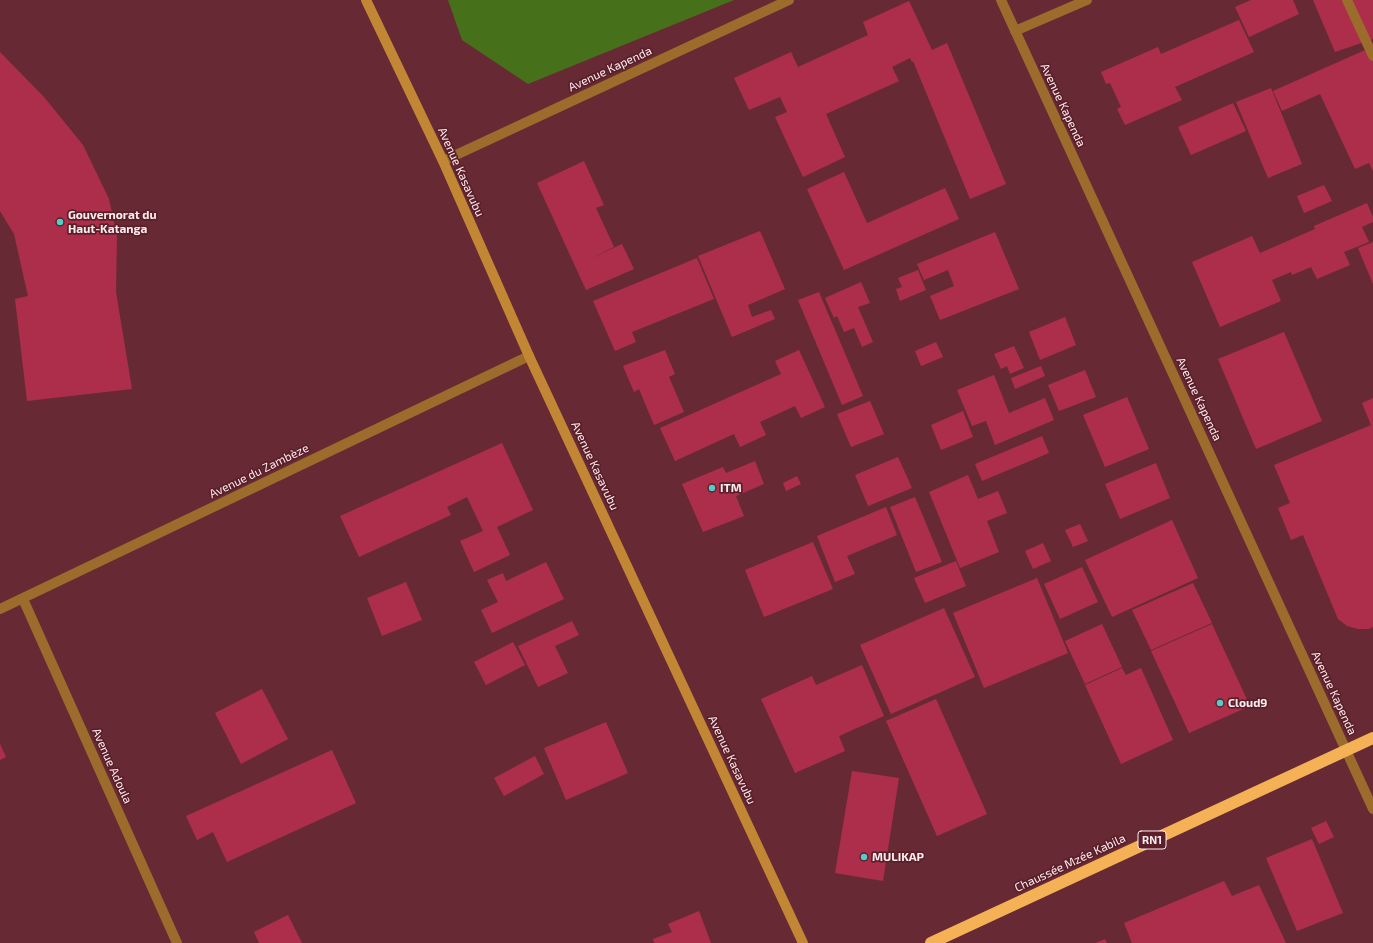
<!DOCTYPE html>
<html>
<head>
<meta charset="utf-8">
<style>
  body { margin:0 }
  canvas { display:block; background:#672a34 }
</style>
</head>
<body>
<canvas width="1373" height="943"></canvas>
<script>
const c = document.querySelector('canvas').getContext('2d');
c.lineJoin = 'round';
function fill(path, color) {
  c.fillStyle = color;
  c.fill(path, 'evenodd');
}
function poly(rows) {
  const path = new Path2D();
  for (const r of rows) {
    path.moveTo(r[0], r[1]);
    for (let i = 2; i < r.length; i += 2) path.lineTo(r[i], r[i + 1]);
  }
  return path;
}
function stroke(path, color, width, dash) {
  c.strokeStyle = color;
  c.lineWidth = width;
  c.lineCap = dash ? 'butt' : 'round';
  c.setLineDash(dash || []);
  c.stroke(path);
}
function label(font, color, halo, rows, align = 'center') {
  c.font = font + ' "Exo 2",sans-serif';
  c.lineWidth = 3.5;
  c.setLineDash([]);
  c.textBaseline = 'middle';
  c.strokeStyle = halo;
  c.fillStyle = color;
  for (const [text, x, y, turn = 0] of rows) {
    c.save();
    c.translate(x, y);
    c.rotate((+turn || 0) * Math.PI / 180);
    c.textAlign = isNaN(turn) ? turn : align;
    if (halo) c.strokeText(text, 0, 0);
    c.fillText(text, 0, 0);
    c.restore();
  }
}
const green = poly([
  [448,0,734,0,528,84,462,40]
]);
const building = poly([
  [1251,0,1293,0,1299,14,1249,37,1235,7],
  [1313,0,1373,0,1373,39,1335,52],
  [909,1,932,50,947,43,1006,184,970,199,913,61,912,62,910,58,892,67,899,81,826,114,845,157,803,177,775,117,787,112,780,97,749,110,734,78,791,52,798,67,868,35,863,22],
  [1239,20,1254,52,1175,87,1182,100,1125,125,1117,109,1121,107,1110,83,1106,84,1101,72,1158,47,1161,54],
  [1372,47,1373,50,1373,171,1369,163,1355,169,1320,94,1282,111,1273,91],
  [0,52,44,97,83,145,109,199,117,236,116,292,132,389,27,401,15,299,28,296,14,234,0,211],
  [1271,88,1302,164,1268,178,1236,102],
  [1233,103,1246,131,1191,155,1178,127],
  [584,161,604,205,596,208,614,247,590,259,622,244,634,269,586,290,537,183],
  [844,172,867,223,945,188,959,219,844,270,807,189],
  [1324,185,1332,201,1304,213,1297,196],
  [1367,203,1373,217,1373,222,1362,227,1369,242,1344,252,1350,265,1317,279,1311,267,1292,275,1291,272,1272,280,1281,301,1220,327,1192,262,1252,236,1260,253,1315,229,1314,226],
  [760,231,785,289,748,305,752,317,771,310,775,319,732,337,698,256],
  [995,232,1019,289,940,320,930,296,954,286,948,270,924,280,917,264],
  [1373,242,1373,284,1358,248],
  [697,258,714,299,632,332,636,342,615,351,593,301],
  [918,270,926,290,900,301,896,289,902,287,898,278],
  [861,282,870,303,858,307,873,342,862,347,854,328,844,332,837,316,834,318,825,298],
  [819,292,863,396,842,405,798,300],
  [1065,317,1076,345,1040,360,1029,332],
  [1284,332,1322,421,1256,449,1218,359],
  [936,342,943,357,921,366,915,351],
  [1014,346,1024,368,1010,374,1007,366,1001,369,994,354],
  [665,350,675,374,669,377,684,412,654,425,639,389,634,392,623,366],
  [799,350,825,407,801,418,795,406,760,422,766,435,740,447,734,434,675,461,660,428,781,374,775,361],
  [1041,366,1045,376,1015,389,1011,378],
  [1085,370,1096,397,1059,411,1048,385],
  [994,375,1009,413,1045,398,1054,420,995,445,986,421,972,426,957,390],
  [1127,397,1149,449,1105,467,1083,415],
  [1373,398,1373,627,1369,629,1358,629,1347,626,1338,619,1303,535,1291,540,1278,508,1290,503,1274,465,1371,425,1362,403],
  [870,401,884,434,851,447,837,414],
  [963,411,973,437,941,450,931,425],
  [1042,436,1049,453,982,481,975,464],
  [502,443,533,510,497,527,510,555,474,572,460,541,483,531,467,497,447,507,451,515,359,557,340,516],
  [898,457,912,488,868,506,855,475],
  [755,461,764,484,736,496,744,516,703,532,682,484,723,467,726,473],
  [1156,463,1170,498,1120,519,1105,484],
  [968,475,978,499,998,491,1007,513,987,521,999,552,960,568,929,492],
  [797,476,801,484,786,491,783,483],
  [915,497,942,562,916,572,890,507],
  [886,507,897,535,847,556,855,574,835,582,817,536],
  [1172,520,1198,578,1112,617,1085,560],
  [1080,524,1088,541,1073,547,1065,530],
  [813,542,833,589,764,617,745,570],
  [1043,543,1051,561,1033,569,1025,551],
  [956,561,966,586,925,603,914,578],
  [546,562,564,599,492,633,481,610,498,602,487,580,503,573,506,581],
  [1082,567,1098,602,1060,619,1044,584],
  [1037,578,1068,653,984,688,953,613],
  [406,582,422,620,382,636,367,598],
  [1193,583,1212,623,1151,650,1132,610],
  [944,608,975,677,891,714,860,645],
  [572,621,579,635,555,646,568,673,538,687,518,646],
  [1102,624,1122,667,1085,684,1065,641],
  [1212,624,1250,706,1189,733,1151,651],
  [513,642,525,665,486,685,474,662],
  [862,665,884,716,839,736,845,751,795,773,761,699,812,676,816,685],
  [1122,668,1126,675,1141,668,1173,740,1121,764,1085,685],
  [262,689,288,739,241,764,215,713],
  [936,699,987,814,937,836,886,721],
  [606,722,628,773,566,800,544,748],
  [0,744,6,757,0,760],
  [332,750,356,803,227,862,213,832,197,840,186,816],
  [535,756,544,774,504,796,494,778],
  [852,771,899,778,883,881,835,873],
  [1326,821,1334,837,1319,844,1311,828],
  [1312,839,1343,913,1297,931,1266,858],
  [1224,881,1232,896,1259,885,1286,943,1132,943,1124,923],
  [699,911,711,943,654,943,653,939,672,932,668,924],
  [288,915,302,943,259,943,254,932],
  [1105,939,1107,943,1095,943]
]);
const lane = poly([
  [1347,0,1373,56],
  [1015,31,1087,0],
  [443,161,789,0]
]);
const street = poly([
  [1001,0,1373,809],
  [23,599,177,943],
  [0,609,529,356]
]);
const secondary = poly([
  [366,0,443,161,529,356,803,943]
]);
const highway = poly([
  [931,943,1373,738]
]);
const markers = [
  [60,222,4,"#53cdc9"],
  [712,488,4,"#53cdc9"],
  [1220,703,4,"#53cdc9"],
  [864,857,4,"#53cdc9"]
];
const shields = [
  [1152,840,28]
];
const shieldNames = [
  ["RN1",1152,840]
];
const streetNames = [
  ["Avenue Kapenda",610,69,-25],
  ["Avenue Kapenda",1063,105,65],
  ["Avenue Kasavubu",461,172,66],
  ["Avenue Kapenda",1199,399,65],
  ["Avenue Kasavubu",595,466,65],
  ["Avenue du Zambèze",259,471,-26],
  ["Avenue Kapenda",1334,693,65],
  ["Avenue Kasavubu",732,760,65],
  ["Avenue Adoula",112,766,66],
  ["Chaussée Mzée Kabila",1070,863,-25]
];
const poiNames = [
  ["Gouvernorat du",68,215],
  ["Haut-Katanga",68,229],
  ["ITM",720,488],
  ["Cloud9",1228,703],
  ["MULIKAP",872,857]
];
fill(green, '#47701a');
fill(building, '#ac2e4b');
stroke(lane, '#9b6c2b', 10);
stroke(street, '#9b6c2b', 10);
stroke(secondary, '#c28734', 10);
stroke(highway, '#f5b155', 12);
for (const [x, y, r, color] of markers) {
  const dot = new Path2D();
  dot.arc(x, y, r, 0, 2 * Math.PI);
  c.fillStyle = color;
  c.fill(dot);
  stroke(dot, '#5b1f2a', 1.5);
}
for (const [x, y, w] of shields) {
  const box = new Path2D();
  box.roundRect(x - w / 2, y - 9, w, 18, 3);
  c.fillStyle = '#5b1f2a';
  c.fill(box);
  stroke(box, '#feedef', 1);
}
label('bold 11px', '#feedef', null, shieldNames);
label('12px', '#feedef', '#5b1f2a', streetNames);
label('bold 12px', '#feedef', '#5b1f2a', poiNames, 'left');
</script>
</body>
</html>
